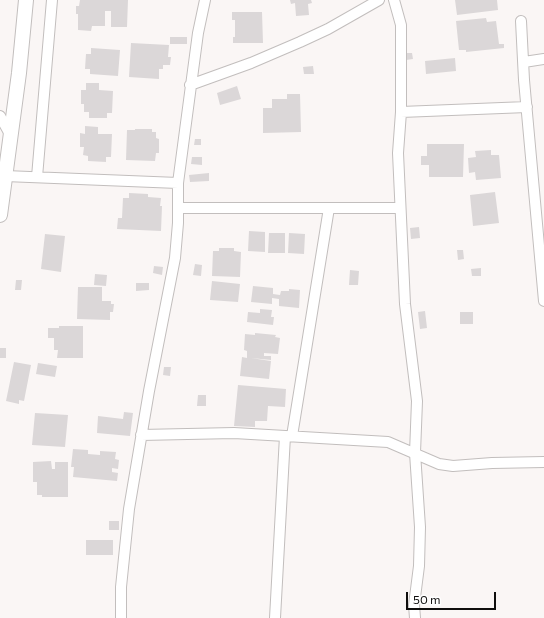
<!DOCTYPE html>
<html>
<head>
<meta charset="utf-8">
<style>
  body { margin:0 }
  #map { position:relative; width:544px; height:618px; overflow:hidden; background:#faf6f5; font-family:Commissioner,sans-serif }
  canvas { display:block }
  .scale { position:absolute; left:406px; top:592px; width:90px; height:18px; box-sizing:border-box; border:2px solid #0f0e0d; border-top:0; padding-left:5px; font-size:12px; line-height:14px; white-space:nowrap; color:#0f0e0d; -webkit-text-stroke:3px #fff; paint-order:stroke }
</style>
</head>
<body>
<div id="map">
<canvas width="544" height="618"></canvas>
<div class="scale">50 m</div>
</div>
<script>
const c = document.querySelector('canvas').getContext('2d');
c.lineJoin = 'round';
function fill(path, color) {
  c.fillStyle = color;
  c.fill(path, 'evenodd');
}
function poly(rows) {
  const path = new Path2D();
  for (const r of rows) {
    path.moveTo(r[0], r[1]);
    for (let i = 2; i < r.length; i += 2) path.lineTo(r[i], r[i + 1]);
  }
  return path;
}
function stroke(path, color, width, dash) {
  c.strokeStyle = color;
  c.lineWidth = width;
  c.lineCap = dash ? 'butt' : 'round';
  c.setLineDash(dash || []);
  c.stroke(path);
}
const building = poly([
  [80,0,128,0,127,27,111,27,111,11,105,11,105,26,92,26,91,31,78,30,78,14,76,14,76,6,79,6],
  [290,0,311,0,312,3,308,4,309,15,296,16,295,3,291,4],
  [455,0,497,0,498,10,457,15],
  [232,12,262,12,263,43,233,43,233,37,235,37,235,20,232,20],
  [486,18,487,22,496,21,499,44,504,44,504,48,466,52,466,50,459,50,456,21],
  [170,37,187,37,187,44,170,44],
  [131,43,169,45,168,57,171,57,170,65,163,65,163,69,159,69,159,79,129,77],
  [91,48,120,50,118,76,90,74,90,69,85,69,86,54,91,54],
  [405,53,412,53,413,59,406,60],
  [455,58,456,71,426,74,425,61],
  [313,66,314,74,304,74,303,67],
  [86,83,99,83,99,90,113,91,112,113,107,113,107,118,89,118,89,112,84,112,84,104,81,104,81,90,86,90],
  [237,86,241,99,220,105,217,93],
  [287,94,300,94,301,132,263,133,263,108,272,108,272,99,287,99],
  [85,126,98,127,98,134,112,134,111,157,106,157,106,162,88,161,88,156,83,155,84,147,80,147,80,133,85,134],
  [135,129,152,129,152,132,156,132,156,138,159,139,159,153,156,153,155,161,126,160,127,130,135,130],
  [195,139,201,139,201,145,194,145],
  [427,144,464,144,463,177,429,177,429,165,421,165,421,156,427,156],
  [491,150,491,155,499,155,501,178,476,180,475,172,469,173,468,158,476,157,475,151],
  [192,157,202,157,202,165,191,164],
  [209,173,209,181,190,182,189,175],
  [495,192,499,223,473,226,470,195],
  [129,193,148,194,148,197,161,198,160,206,162,206,161,231,117,229,118,218,122,218,123,198,129,198],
  [419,227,420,238,411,239,410,228],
  [249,231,265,232,265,252,248,251],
  [269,233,285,233,285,253,268,253],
  [289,233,305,234,304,254,288,253],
  [45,234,65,236,61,272,41,269],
  [219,248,234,248,234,251,241,252,240,277,212,276,213,251,219,251],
  [457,250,463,250,464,259,458,260],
  [195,264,202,265,201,276,193,275],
  [154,266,163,267,162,275,153,273],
  [481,268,481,276,472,276,471,269],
  [350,270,359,271,358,285,349,285],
  [95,274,107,275,106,286,94,285],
  [16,280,22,280,21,290,15,290],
  [212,281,240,284,238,302,210,300],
  [136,283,149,283,149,290,136,291],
  [253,286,273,288,273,294,280,295,281,291,289,291,289,289,300,290,299,308,279,306,279,299,272,298,272,304,251,302],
  [78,287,102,287,102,301,111,301,111,304,114,304,113,312,110,312,110,320,77,319],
  [260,309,272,310,271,317,274,317,273,325,247,322,248,312,260,313],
  [425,311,427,328,420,329,418,312],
  [460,312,473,312,473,324,460,324],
  [59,326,83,326,83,358,57,358,58,350,54,350,54,338,48,338,48,328,59,328],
  [255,333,276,335,275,337,280,338,278,354,264,353,264,356,271,356,271,360,251,358,271,361,269,379,240,376,242,357,247,358,247,351,244,350,245,334,255,335],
  [0,348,6,348,6,358,0,358],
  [14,362,31,365,24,401,19,400,19,404,6,401],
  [38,363,57,366,55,377,36,374],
  [164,367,171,367,170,376,163,375],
  [238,385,286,389,285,407,268,406,267,421,255,421,255,427,234,426],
  [198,395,206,395,206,406,197,406],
  [124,412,133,413,130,436,97,433,98,416,123,419],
  [35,413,68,415,65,447,32,445],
  [73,449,88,450,88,454,100,455,100,451,116,452,115,459,119,460,118,469,112,468,112,472,118,473,117,481,73,477,74,467,71,467],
  [51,461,52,469,55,469,55,462,68,462,68,497,42,497,42,495,37,495,37,482,33,482,33,462],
  [109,521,119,521,119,530,109,530],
  [86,540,113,540,113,555,86,555]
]);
const minor = poly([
  [394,0,401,25,401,112,398,153,405,304,417,401,415,453,420,527,419,566,414,605,415,618],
  [521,21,524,80,544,301],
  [524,62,544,59],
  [190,85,251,63,300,42,328,29,379,0],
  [401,112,527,107],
  [0,116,11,136],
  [5,176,178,183],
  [37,177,52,0],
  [178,208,400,208],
  [141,435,234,433,388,442,439,464,453,466,492,463,544,462],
  [292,436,329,208],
  [121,618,121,587,129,509,149,391,175,258,178,223,178,183,198,33,205,0],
  [275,618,285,436]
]);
const secondary = poly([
  [0,215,19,73,26,0]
]);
fill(building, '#dbd7d8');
stroke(minor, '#c2bebd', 12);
stroke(secondary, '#c2bebd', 16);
stroke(minor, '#fff', 10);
stroke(secondary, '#fff', 14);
</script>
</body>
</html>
